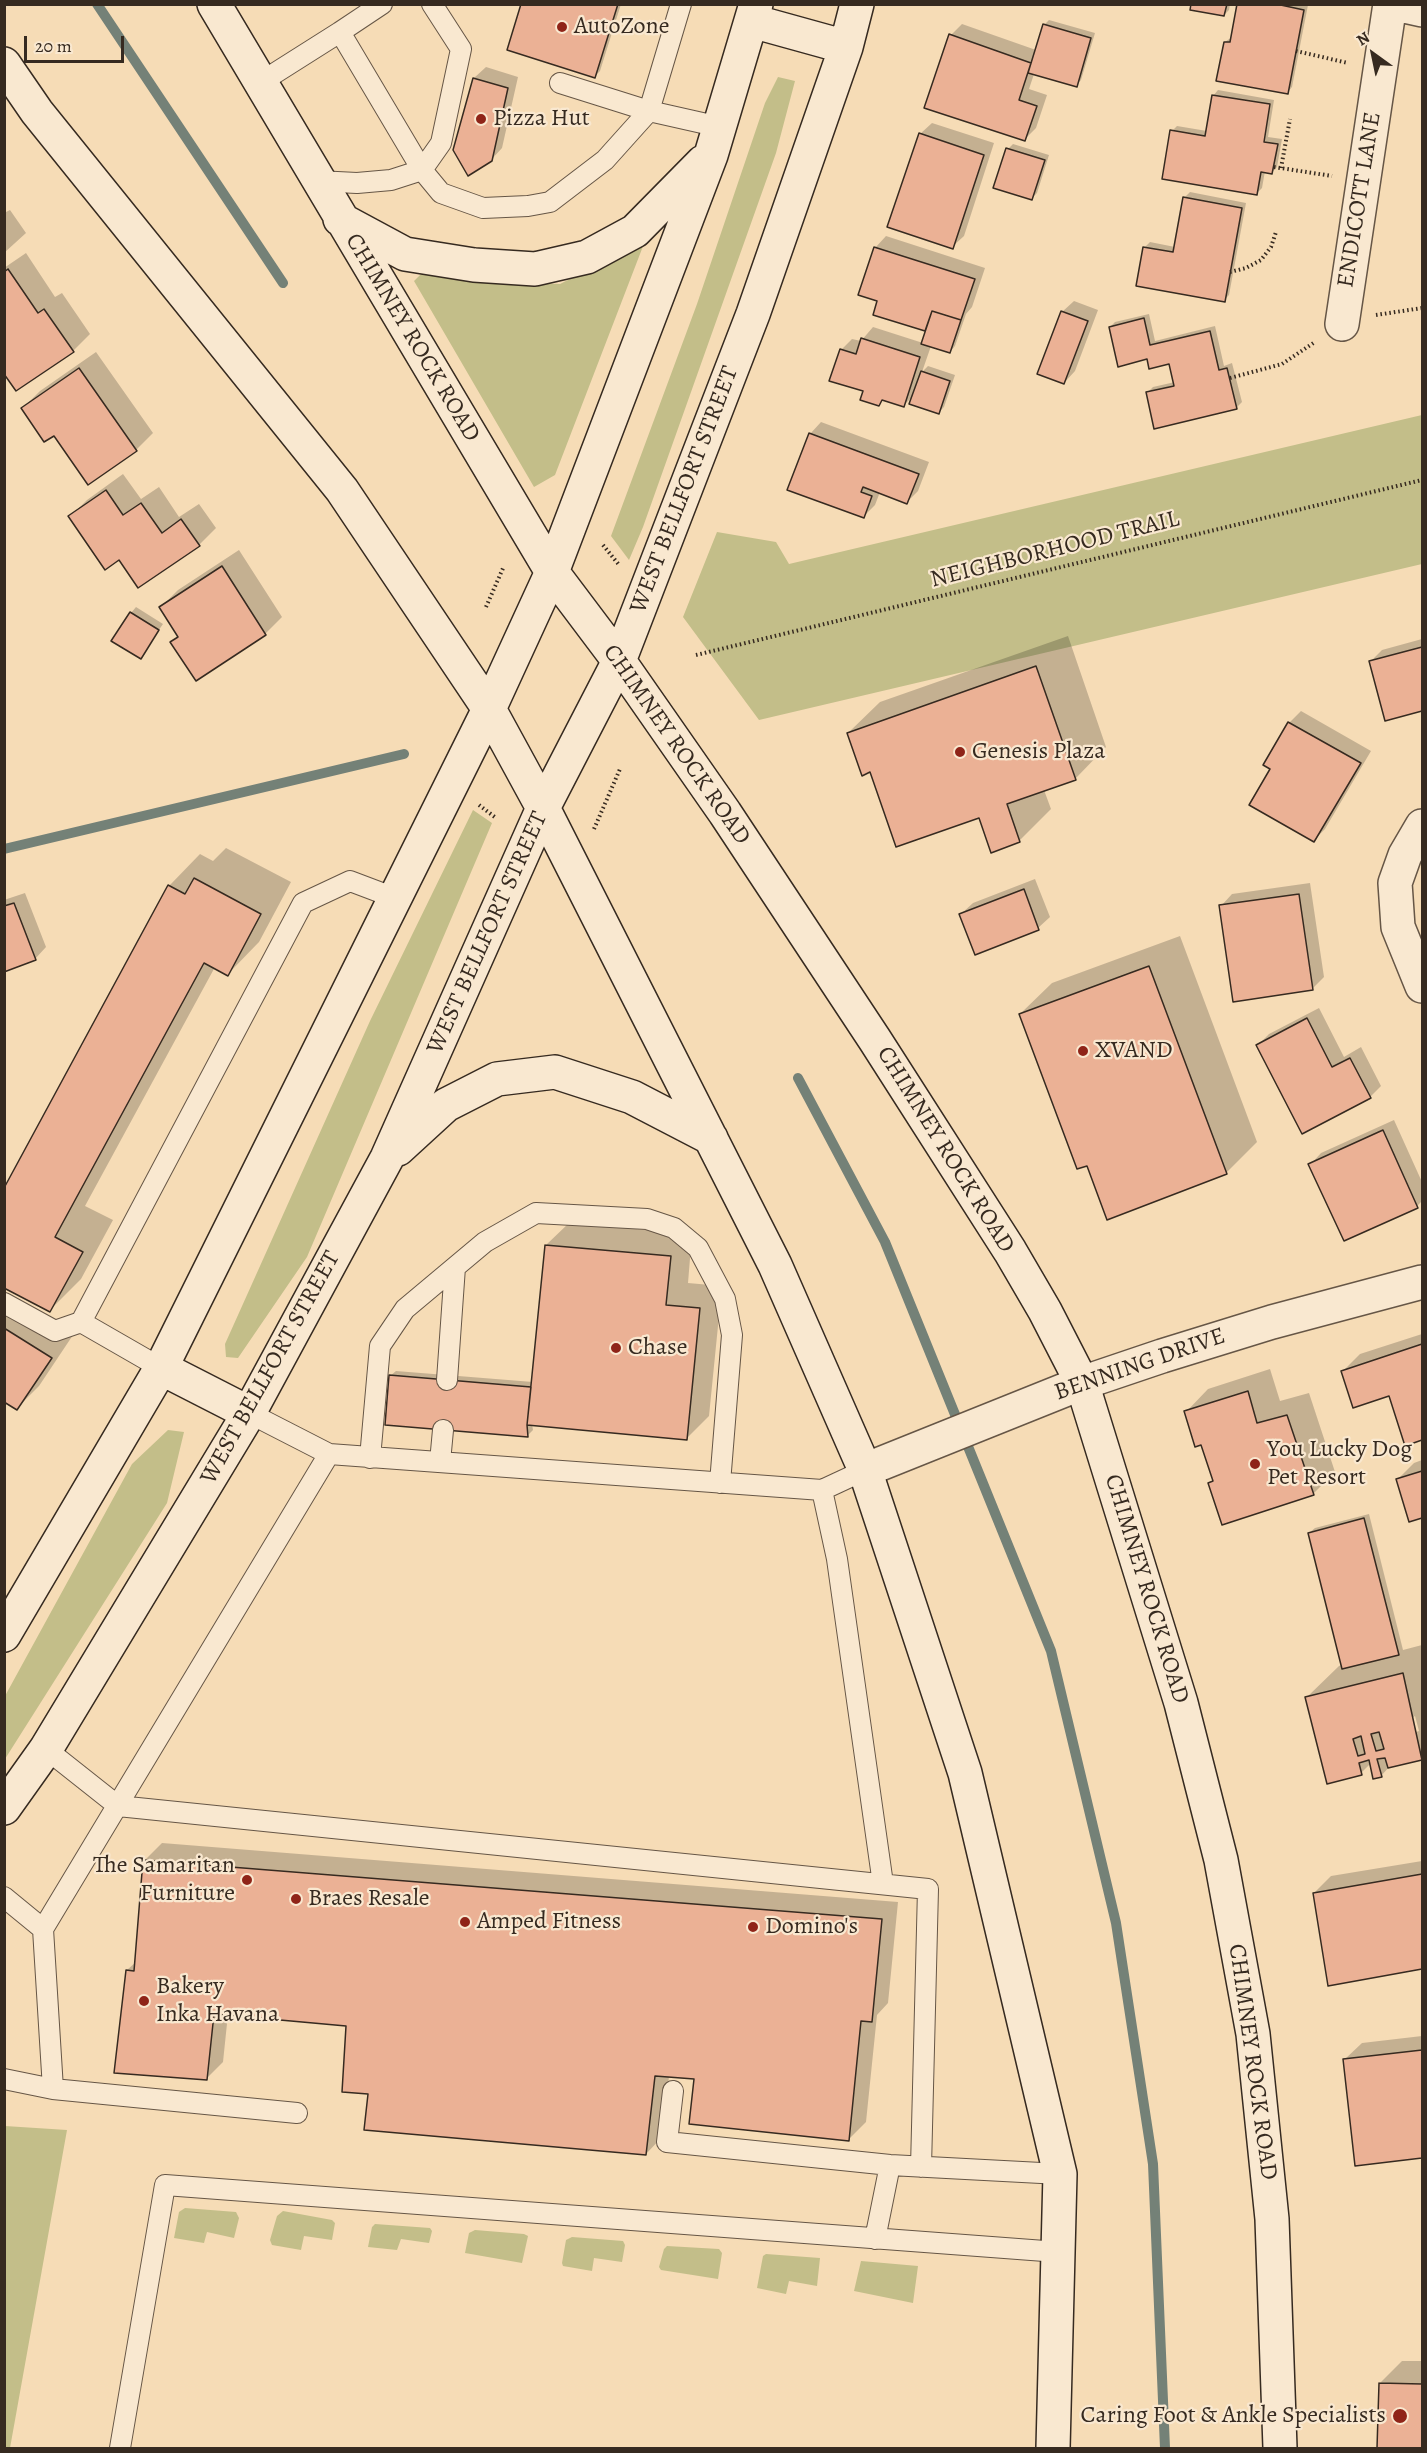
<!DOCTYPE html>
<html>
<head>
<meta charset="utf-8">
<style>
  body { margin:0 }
  #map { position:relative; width:1427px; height:2453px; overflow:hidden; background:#f6dcb6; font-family:Alegreya,serif }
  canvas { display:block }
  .frame { position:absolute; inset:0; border:6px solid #362a20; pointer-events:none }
  .north { position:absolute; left:1343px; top:24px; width:60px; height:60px; -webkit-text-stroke:4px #f9e8d0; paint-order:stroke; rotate:327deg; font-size:16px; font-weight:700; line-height:24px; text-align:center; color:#362a20 }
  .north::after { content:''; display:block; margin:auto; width:21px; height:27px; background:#362a20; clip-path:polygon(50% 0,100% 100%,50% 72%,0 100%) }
  .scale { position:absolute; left:24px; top:36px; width:100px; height:27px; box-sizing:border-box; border:3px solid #362a20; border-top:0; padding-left:8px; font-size:18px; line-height:21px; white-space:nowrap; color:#362a20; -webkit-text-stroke:4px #f9e8d0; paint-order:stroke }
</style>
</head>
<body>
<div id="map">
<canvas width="1427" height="2453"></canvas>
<div class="frame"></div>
<div class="north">N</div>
<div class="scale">20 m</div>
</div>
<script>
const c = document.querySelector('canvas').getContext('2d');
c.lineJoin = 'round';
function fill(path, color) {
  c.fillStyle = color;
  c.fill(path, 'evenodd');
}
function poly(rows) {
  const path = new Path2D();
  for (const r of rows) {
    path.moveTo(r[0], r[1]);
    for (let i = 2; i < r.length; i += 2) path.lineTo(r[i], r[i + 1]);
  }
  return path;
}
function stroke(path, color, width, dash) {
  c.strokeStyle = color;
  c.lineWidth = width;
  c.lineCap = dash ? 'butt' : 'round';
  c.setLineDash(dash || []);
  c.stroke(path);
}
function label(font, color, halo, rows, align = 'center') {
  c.font = font + ' Alegreya,serif';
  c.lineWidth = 4.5;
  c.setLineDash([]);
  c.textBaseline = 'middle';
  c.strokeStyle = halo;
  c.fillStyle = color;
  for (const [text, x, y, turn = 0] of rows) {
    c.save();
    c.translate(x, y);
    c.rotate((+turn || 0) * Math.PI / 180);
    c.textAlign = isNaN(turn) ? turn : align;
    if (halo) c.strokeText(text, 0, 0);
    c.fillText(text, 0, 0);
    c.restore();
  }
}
const green = poly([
  [778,77,795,81,776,153,643,527,629,560,611,536,697,304,765,103],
  [645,241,555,475,534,487,414,281,425,270,464,281,560,284],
  [1422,415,1422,564,759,720,683,617,717,532,776,542,789,564],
  [473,810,492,823,307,1257,238,1358,226,1357,225,1344,370,1021],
  [168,1430,184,1432,167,1503,5,1759,5,1696,132,1464],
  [5,2126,67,2130,10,2448,4,2448],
  [185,2208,236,2212,239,2218,234,2238,207,2232,204,2243,174,2238,179,2212],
  [283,2211,332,2220,335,2223,332,2240,304,2236,301,2250,272,2245,270,2240,277,2216],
  [375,2224,430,2228,432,2231,429,2243,401,2239,397,2250,368,2247,372,2227],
  [475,2230,524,2234,528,2236,522,2263,465,2253,469,2233],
  [572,2237,623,2241,625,2245,622,2262,594,2258,592,2271,563,2266,562,2263,566,2240],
  [667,2246,719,2249,722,2253,718,2279,661,2270,659,2267,664,2249],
  [766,2254,820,2258,817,2286,789,2281,786,2294,757,2288,763,2256],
  [861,2261,918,2266,913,2303,854,2291]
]);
const shadow = poly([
  [523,4,621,4,600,71,595,76],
  [1192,4,1230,4,1229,10,1224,15],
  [1238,4,1308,5,1292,87,1287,93,1225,42,1232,37],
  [1049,20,1095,33,1081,80,1076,85,1034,74,1029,89,1047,95,1036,128,1024,140,951,35,962,24,1036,50,1044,25],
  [486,67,518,77,502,148,491,160,455,150,474,78],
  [1218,90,1274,100,1268,137,1282,139,1277,167,1272,172,1265,171,1262,188,1257,193,1172,131,1177,126,1207,131,1213,96],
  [932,123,994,143,964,236,952,247,920,134],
  [1013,144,1049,155,1037,193,1031,199,1008,149],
  [1190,192,1246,203,1229,295,1224,300,1144,248,1150,242,1175,247,1184,198],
  [10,210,26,233,4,253,4,213],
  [886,236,985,268,972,307,966,314,955,346,950,352,931,346,922,372,928,366,955,375,944,407,939,412,914,395,904,405,884,399,879,404,841,350,852,339,861,341,873,327,923,343,928,325,924,330,879,300,875,248],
  [26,253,55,297,62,293,90,334,73,351,4,371,4,268],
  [1074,301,1098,310,1075,371,1064,383,1062,312],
  [1149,314,1155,341,1215,326,1224,366,1232,363,1242,402,1236,408,1147,393,1153,387,1175,382,1170,362,1148,358,1110,327,1115,322],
  [96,352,153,433,136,450,54,434,23,408,40,391],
  [821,422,929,462,918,491,907,502,880,492,875,505,863,517,810,434],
  [123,474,141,499,159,487,179,517,199,504,216,528,199,545,120,558,70,517,87,500],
  [239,550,282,617,265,634,196,679,172,642,179,635,161,607,178,590],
  [136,607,163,624,140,657,131,613],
  [1068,636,1106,747,1075,779,1044,790,1051,809,1019,841,980,816,871,770,848,733,880,702],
  [1422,639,1422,710,1386,719,1371,661,1382,650],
  [1301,711,1371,751,1325,829,1314,840,1272,768,1265,764,1290,722],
  [226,848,291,882,259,942,228,974,215,967,85,1206,113,1220,81,1279,50,1310,4,1286,169,886,200,854,213,861],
  [1035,879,1050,917,1038,928,961,914,973,903],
  [1310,883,1324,977,1312,989,1221,906,1232,894],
  [25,893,46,947,35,959,4,971,4,900],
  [1180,936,1257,1142,1226,1173,1088,1164,1020,1014,1052,983],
  [1319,1008,1344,1057,1361,1047,1381,1086,1370,1097,1258,1045,1269,1034],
  [1394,1120,1422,1182,1422,1201,1417,1206,1310,1165,1321,1153],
  [569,1223,692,1234,688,1283,722,1286,709,1416,687,1438,532,1424,533,1430,528,1435,386,1424,390,1376,396,1371,533,1382,546,1245],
  [4,1292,73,1335,39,1386,17,1408,4,1400],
  [1422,1334,1422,1438,1406,1444,1390,1394,1343,1371,1360,1354],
  [1270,1369,1280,1401,1309,1393,1335,1472,1313,1494,1210,1483,1214,1479,1202,1443,1186,1412,1208,1389],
  [1422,1460,1422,1516,1410,1520,1397,1480,1414,1463],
  [1369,1514,1403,1650,1422,1645,1422,1758,1390,1766,1381,1776,1371,1763,1361,1773,1307,1697,1339,1666,1342,1665,1309,1533,1315,1528],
  [1415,1716,1419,1731,1416,1732,1412,1718],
  [162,1843,898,1902,888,2003,877,2015,866,2122,849,2139,696,2078,669,2076,663,2136,646,2154,370,2093,348,2025,228,2014,223,2062,206,2079,127,1970,137,1961,145,1860],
  [1422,1861,1422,1968,1330,1984,1314,1893,1331,1876],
  [1422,2036,1422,2156,1357,2164,1344,2060,1362,2043],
  [1402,2361,1422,2361,1422,2448,1378,2448,1380,2383]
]);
const stream = poly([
  [97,4,283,283],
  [4,849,404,754],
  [798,1078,885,1242,1051,1651,1116,1923,1153,2164,1165,2448]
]);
const building = poly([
  [521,4,618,4,595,78,507,50,521,4],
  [1191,4,1227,4,1224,16,1190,10,1191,4],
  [1237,4,1276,4,1304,10,1288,94,1216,81,1224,42,1230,42,1237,4],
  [1043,24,1091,38,1077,87,1028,73,1043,24],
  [949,34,1031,63,1019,100,1037,106,1025,141,924,108,949,34],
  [473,78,508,88,492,161,468,176,453,150,473,78],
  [1212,95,1270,104,1264,142,1278,144,1272,174,1261,172,1257,195,1162,179,1170,130,1205,136,1212,95],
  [919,133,984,155,953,249,887,227,919,133],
  [1006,148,1045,160,1032,200,993,188,1006,148],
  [1183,197,1242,208,1225,302,1136,286,1143,247,1173,252,1183,197],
  [874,247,975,279,961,320,932,311,925,331,873,315,877,301,858,295,874,247],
  [8,269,38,313,44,309,74,352,16,391,4,374,4,272,8,269],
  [932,311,961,320,950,353,921,344,932,311],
  [1061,311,1088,321,1064,384,1037,374,1061,311],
  [1144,318,1150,345,1210,331,1219,370,1227,368,1237,409,1154,429,1146,392,1174,386,1169,364,1149,369,1147,359,1118,367,1109,327,1144,318],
  [861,338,920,357,904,407,882,400,879,406,860,400,863,391,829,381,840,349,856,354,861,338],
  [79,368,137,451,88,485,54,436,44,442,21,408,79,368],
  [921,371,950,381,939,414,909,404,921,371],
  [809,433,919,474,907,504,863,487,861,492,872,496,864,518,787,490,809,433],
  [106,490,123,515,141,503,162,533,181,519,200,546,138,588,119,560,105,570,68,516,106,490],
  [222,566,266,635,196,681,170,642,178,637,159,607,222,566],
  [130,612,159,630,141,659,111,641,130,612],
  [1422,647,1422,711,1385,721,1369,661,1422,647],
  [1036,666,1076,780,1007,804,1020,842,991,853,979,818,896,847,870,772,862,776,847,733,1036,666],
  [1288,722,1361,763,1314,842,1249,805,1270,769,1263,765,1288,722],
  [194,878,261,914,228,976,204,963,55,1237,83,1252,50,1312,4,1288,4,1188,168,885,185,894,194,878],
  [1024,889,1039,930,975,955,959,914,1024,889],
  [1299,894,1313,990,1233,1002,1219,905,1299,894],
  [14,903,36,960,4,972,4,906,14,903],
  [1149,966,1227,1174,1107,1220,1087,1166,1077,1169,1019,1014,1149,966],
  [1307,1018,1332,1067,1350,1058,1371,1098,1302,1134,1256,1045,1307,1018],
  [1383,1130,1418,1208,1344,1241,1308,1164,1383,1130],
  [545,1245,671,1256,666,1305,700,1308,687,1440,527,1425,545,1245],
  [4,1328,52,1358,17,1410,4,1402,4,1328],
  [1422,1344,1422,1440,1405,1446,1389,1396,1353,1408,1341,1371,1422,1344],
  [389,1375,531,1387,527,1425,528,1437,385,1425,389,1375],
  [1248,1391,1257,1423,1287,1415,1314,1495,1222,1525,1208,1483,1213,1481,1201,1445,1195,1447,1184,1411,1248,1391],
  [1422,1471,1422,1518,1409,1522,1396,1479,1422,1471],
  [1364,1518,1399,1655,1342,1669,1308,1533,1364,1518],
  [1403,1673,1422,1760,1388,1768,1385,1758,1377,1759,1382,1777,1373,1779,1369,1760,1359,1763,1362,1775,1327,1784,1305,1697,1403,1673],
  [1379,1732,1384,1749,1376,1751,1371,1734,1379,1732],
  [1361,1736,1365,1754,1358,1756,1353,1739,1361,1736],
  [143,1860,882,1919,872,2022,861,2021,849,2141,689,2124,694,2079,655,2076,646,2155,364,2130,368,2094,342,2092,346,2026,214,2014,207,2080,114,2073,126,1970,134,1971,143,1860],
  [1422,1874,1422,1969,1328,1986,1313,1893,1422,1874],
  [1422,2050,1422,2158,1355,2166,1343,2059,1422,2050],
  [1379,2383,1422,2384,1422,2448,1377,2448,1379,2383]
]);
const path = poly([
  [1296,51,1348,63],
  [1274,167,1332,176],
  [1281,168,1290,119],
  [1230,272,1246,268,1261,260,1271,247,1276,232],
  [1376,315,1422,308],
  [1230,378,1282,364,1315,342],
  [603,545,620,566],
  [486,607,504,566],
  [696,655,1422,480],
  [479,805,496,818],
  [594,829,620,769]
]);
const lane = poly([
  [340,32,382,4],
  [261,82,340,32,422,170,441,193,483,208,528,206,550,202,605,160,649,111,681,4],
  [560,83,649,111,720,127],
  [317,181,357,183,391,180,422,170,441,143,461,49,432,4],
  [4,1303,55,1331,81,1322,161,1368],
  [81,1322,303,903,350,881,395,898],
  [447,1380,455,1267],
  [249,1413,329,1454,822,1490,865,1470],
  [370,1458,380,1346,405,1309,485,1242,536,1213,647,1219,674,1228,698,1248,725,1299,732,1335,720,1483],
  [440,1462,443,1430],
  [822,1490,837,1559,883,1884],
  [46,1749,118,1806,928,1889,921,2167],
  [4,1897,43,1929],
  [4,2079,53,2089,297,2113],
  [53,2089,43,1929,329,1454],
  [673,2091,667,2142,890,2165,1060,2174],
  [875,2239,890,2165],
  [120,2448,165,2185,1058,2252]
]);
const street = poly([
  [1395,4,1422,10],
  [1342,324,1390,4],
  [1422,826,1405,855,1395,883,1398,927,1422,986],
  [865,1470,1082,1383,1162,1356,1272,1322,1422,1282]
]);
const secondary = poly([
  [214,4,552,572,619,661,725,813,875,1040,1010,1251,1045,1311,1082,1383,1181,1703,1221,1860,1253,2034,1272,2219,1280,2448],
  [752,21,846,47],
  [4,64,37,112,342,490,489,709,543,808,775,1265,865,1470,965,1773,1060,2174,1053,2448],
  [340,219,405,254,474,265,535,269,587,257,635,231,703,162],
  [398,1149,446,1105,497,1079,555,1072,632,1097,711,1138],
  [161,1368,249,1413],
  [4,1635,161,1368,489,709,552,572,711,155,756,4],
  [4,1808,46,1749,249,1413,387,1158,543,808,619,661,753,314,846,47,857,4]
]);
const markers = [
  [562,27,6,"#8f2418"],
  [481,119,6,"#8f2418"],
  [960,752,6,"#8f2418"],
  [1083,1051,6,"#8f2418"],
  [616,1348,6,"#8f2418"],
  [1255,1464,6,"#8f2418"],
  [247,1880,6,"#8f2418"],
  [296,1899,6,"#8f2418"],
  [465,1922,6,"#8f2418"],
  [753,1927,6,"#8f2418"],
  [144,2001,6,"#8f2418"],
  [1400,2416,8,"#8f2418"]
];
const poiNames = [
  ["AutoZone",574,27],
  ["Pizza Hut",493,119],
  ["Genesis Plaza",972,752],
  ["XVAND",1095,1051],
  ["Chase",628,1348],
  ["You Lucky Dog",1267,1450],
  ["Pet Resort",1267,1478],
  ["The Samaritan",235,1866,"right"],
  ["Furniture",235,1894,"right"],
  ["Braes Resale",308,1899],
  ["Amped Fitness",477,1922],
  ["Domino's",765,1927],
  ["Bakery",156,1987],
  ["Inka Havana",156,2015],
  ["Caring Foot & Ankle Specialists",1386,2416,"right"]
];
const streetNames = [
  ["ENDICOTT LANE",1360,200,-81],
  ["CHIMNEY ROCK ROAD",412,338,59],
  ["WEST BELLFORT STREET",685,490,-69],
  ["NEIGHBORHOOD TRAIL",1055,550,-14],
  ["CHIMNEY ROCK ROAD",676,745,55],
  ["WEST BELLFORT STREET",488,933,-66],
  ["CHIMNEY ROCK ROAD",945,1150,58],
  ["BENNING DRIVE",1140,1365,-19],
  ["WEST BELLFORT STREET",271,1368,-61],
  ["CHIMNEY ROCK ROAD",1146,1589,73],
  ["CHIMNEY ROCK ROAD",1252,2062,82]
];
fill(green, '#c3be89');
fill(shadow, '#0003');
stroke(stream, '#748177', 10);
fill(building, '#ebb195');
stroke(building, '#362a20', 1.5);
stroke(lane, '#665646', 22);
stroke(street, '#665646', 36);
stroke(secondary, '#362a20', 36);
stroke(path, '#362a20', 4, [1.5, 3]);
stroke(lane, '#f9e8d0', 20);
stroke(street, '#f9e8d0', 33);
stroke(secondary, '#f9e8d0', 33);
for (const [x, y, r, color] of markers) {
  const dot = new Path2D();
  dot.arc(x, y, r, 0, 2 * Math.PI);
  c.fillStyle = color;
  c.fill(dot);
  stroke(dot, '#f9e8d0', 2);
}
label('24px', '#362a20', '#f9e8d0', poiNames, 'left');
label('24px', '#362a20', '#f9e8d0', streetNames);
</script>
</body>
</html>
